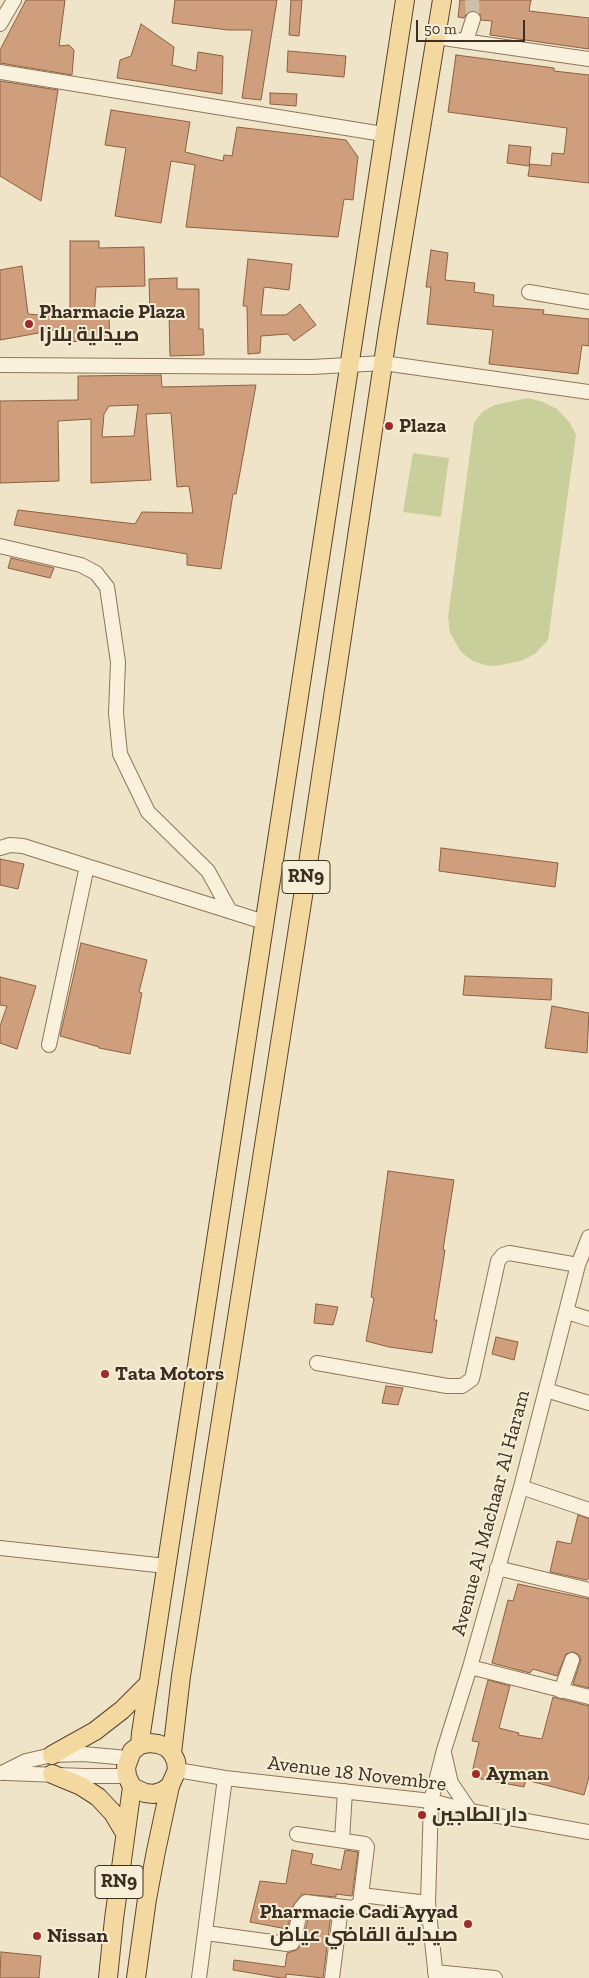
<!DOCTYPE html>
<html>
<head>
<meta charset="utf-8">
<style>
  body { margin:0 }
  #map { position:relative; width:589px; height:1978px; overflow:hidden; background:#f0e4c8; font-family:"Zilla Slab",serif }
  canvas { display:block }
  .scale { position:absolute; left:416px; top:20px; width:109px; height:22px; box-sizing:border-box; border:2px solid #3d2e20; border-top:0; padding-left:6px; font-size:15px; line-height:18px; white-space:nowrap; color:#3d2e20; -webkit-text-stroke:4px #f7eed8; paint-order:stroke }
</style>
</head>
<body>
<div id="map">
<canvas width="589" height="1978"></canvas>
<div class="scale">50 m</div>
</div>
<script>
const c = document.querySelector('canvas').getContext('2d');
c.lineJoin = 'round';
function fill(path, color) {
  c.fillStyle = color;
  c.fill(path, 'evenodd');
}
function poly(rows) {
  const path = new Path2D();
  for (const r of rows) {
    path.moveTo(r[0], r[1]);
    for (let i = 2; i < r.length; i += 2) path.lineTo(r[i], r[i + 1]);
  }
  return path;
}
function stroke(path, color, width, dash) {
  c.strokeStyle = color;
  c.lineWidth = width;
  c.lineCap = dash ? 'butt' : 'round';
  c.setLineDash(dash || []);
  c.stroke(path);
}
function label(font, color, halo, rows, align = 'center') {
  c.font = font + ' "Zilla Slab",Cairo,serif';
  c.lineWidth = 4;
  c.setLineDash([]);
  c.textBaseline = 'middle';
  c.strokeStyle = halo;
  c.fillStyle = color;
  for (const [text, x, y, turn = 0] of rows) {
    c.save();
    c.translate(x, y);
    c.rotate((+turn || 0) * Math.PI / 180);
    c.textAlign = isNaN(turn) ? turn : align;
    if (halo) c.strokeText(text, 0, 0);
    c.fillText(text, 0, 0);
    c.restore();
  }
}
const green = poly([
  [528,398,543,402,557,409,570,423,576,435,548,640,535,654,521,661,495,666,485,665,473,661,461,652,450,633,448,617,474,423,482,412,494,405],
  [413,453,449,458,441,517,403,512]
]);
const building = poly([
  [26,0,65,0,59,46,69,45,74,50,72,75,0,63,0,50,26,0],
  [175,0,277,0,261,100,242,98,252,30,228,30,172,23,175,0],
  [291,0,302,0,299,36,289,35,291,0],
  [460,0,531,0,529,11,589,18,589,49,490,35,492,21,481,20,480,14,476,11,468,12,464,18,458,17,460,0],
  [141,24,174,47,172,65,196,71,198,52,223,56,222,94,117,78,120,60,131,56,141,24],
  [288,51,346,56,344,77,287,72,288,51],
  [456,55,554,68,554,71,589,75,589,183,528,176,530,164,551,166,552,153,564,154,567,128,448,112,456,55],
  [0,81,58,90,41,201,0,176,0,81],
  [270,93,297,94,296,106,270,104,270,93],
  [111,110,190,122,185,152,223,161,224,155,232,156,237,127,346,140,358,157,353,200,344,199,338,237,186,227,195,165,171,161,161,223,115,216,126,148,105,145,111,110],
  [509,145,531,147,529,166,507,163,509,145],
  [70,241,99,241,99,248,144,247,145,286,96,287,94,317,109,318,110,342,55,341,55,330,0,340,0,270,22,266,28,314,70,318,70,241],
  [431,250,448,253,445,280,475,283,474,292,494,295,493,306,544,310,543,314,589,319,589,346,582,345,578,374,489,364,493,330,427,324,431,287,426,287,431,250],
  [248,259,292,264,289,290,264,287,261,315,286,315,300,304,316,325,294,341,288,334,261,336,260,353,248,354,247,306,243,306,248,259],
  [177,278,177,289,199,289,199,329,203,329,204,355,170,356,169,314,150,314,149,279,177,278],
  [161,375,162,387,256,385,236,494,233,494,221,569,187,565,187,554,14,525,18,510,135,524,142,512,193,513,189,486,177,487,171,413,146,414,151,480,91,483,91,419,58,421,59,481,0,483,0,401,78,400,78,376,161,375],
  [138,405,134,436,102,437,104,414,109,406,138,405],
  [11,558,50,567,54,568,50,578,8,568,11,558],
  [441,848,558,863,555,887,439,871,441,848],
  [0,859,24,864,18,889,0,885,0,859],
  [81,943,147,960,139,992,142,993,130,1054,99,1048,99,1047,60,1036,81,943],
  [465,976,552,979,551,1000,463,995,465,976],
  [0,977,36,986,17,1049,0,1043,0,1026,7,1006,0,1005,0,977],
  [552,1006,589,1013,587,1053,545,1048,552,1006],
  [388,1171,454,1180,443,1250,445,1250,434,1320,437,1320,432,1353,389,1347,366,1341,374,1298,371,1297,388,1171],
  [316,1304,338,1307,333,1325,314,1323,316,1304],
  [496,1337,518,1342,514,1360,492,1354,496,1337],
  [386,1386,403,1388,398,1405,382,1403,386,1386],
  [578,1515,589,1519,589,1578,587,1580,550,1572,557,1541,571,1544,578,1515],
  [518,1584,589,1599,589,1688,573,1684,581,1659,579,1655,574,1652,566,1654,557,1676,533,1669,530,1673,492,1663,508,1600,513,1601,518,1584],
  [488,1680,510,1686,499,1728,519,1733,518,1735,542,1739,553,1697,589,1706,589,1777,584,1795,526,1780,524,1787,471,1777,479,1742,472,1741,488,1680],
  [292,1850,313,1854,311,1864,341,1870,345,1850,358,1852,352,1896,336,1894,336,1897,302,1894,293,1906,287,1929,250,1922,260,1881,286,1884,292,1850],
  [310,1911,331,1914,323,1978,286,1974,286,1978,281,1978,233,1970,234,1960,285,1967,287,1953,297,1950,302,1943,310,1911],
  [1,1952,41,1956,39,1978,0,1978,1,1952]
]);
const minorTunnel = poly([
  [472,0,473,19]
]);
const minor = poly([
  [0,24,14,0],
  [436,37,589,59],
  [466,41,473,19],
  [0,72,383,134],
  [529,292,589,302],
  [0,365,312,367,383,363,589,392],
  [0,546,81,565,96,573,107,587,118,662,116,713,120,754,148,812,208,871,230,911],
  [0,848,10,845,23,846,264,922],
  [49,1045,87,866],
  [567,1312,589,1319],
  [317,1363,447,1386,462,1386,472,1379,498,1261,503,1255,509,1253,578,1265],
  [546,1390,589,1403],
  [521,1487,589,1510],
  [0,1548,166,1566],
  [497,1568,589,1590],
  [470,1667,589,1697],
  [561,1691,572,1660],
  [444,1753,451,1783,470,1811],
  [177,1770,225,1778,431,1801,470,1811,589,1832],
  [2,1773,26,1761,52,1755,83,1754,128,1758],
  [6,1773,84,1776,127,1776],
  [342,1840,345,1791],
  [361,1895,428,1903],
  [206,1933,287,1944,292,1943,294,1939,301,1908,306,1902,352,1908,360,1904,367,1847,365,1844,297,1834],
  [435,1972,495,1978],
  [199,1978,225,1778],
  [332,1978,341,1907],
  [436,1978,428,1903,431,1801,444,1750,470,1667,521,1487,578,1265,589,1237]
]);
const major = poly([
  [140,1745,141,1733,405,0],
  [172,1753,181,1676,306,877,388,330,442,0],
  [52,1755,95,1731,122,1710,149,1683],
  [52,1774,81,1786,98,1797,113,1813,125,1833],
  [132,1787,145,1793,154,1794,163,1791,170,1786],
  [108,1978,114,1919,132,1787,127,1776,126,1767,132,1751,140,1745,149,1743,158,1744,166,1747,172,1753,176,1761,177,1770,170,1786,156,1851,147,1899,136,1978]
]);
const markers = [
  [29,324,5,"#9e2a2b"],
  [389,426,5,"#9e2a2b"],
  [105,1374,5,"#9e2a2b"],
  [476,1774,5,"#9e2a2b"],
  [422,1815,5,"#9e2a2b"],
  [468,1924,5,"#9e2a2b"],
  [37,1936,5,"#9e2a2b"]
];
const shields = [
  [306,877,48],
  [119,1882,48]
];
const shieldNames = [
  ["RN9",306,877],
  ["RN9",119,1882]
];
const poiNames = [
  ["Pharmacie Plaza",39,312],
  ["صيدلية بلازا",39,335],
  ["Plaza",399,426],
  ["Tata Motors",115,1374],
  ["Ayman",486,1774],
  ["دار الطاجين",432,1815],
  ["Pharmacie Cadi Ayyad",458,1912,"right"],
  ["صيدلية القاضي عياض",458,1935,"right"],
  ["Nissan",47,1936]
];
const streetNames = [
  ["Avenue Al Machaar Al Haram",491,1513,-75],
  ["Avenue 18 Novembre",357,1774,7]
];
fill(green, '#c9cf9b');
fill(building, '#cf9f7d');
stroke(building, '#8d5f41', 1);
stroke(minorTunnel, '#ccc0a6', 14, [14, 7]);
stroke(minor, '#8d765c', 16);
stroke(major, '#5b4430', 20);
stroke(minor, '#faf1dc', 14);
stroke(major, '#f3d9a0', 18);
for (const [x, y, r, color] of markers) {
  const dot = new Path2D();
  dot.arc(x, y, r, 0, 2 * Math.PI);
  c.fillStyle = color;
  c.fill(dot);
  stroke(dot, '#f7eed8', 2);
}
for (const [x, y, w] of shields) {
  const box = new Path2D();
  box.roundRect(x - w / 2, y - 16.5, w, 33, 4);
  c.fillStyle = '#f7eed8';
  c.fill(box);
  stroke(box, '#3d2e20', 1);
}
label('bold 19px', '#3d2e20', null, shieldNames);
label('bold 20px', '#3d2e20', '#f7eed8', poiNames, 'left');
label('20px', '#3d2e20', '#f7eed8', streetNames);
</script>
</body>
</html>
